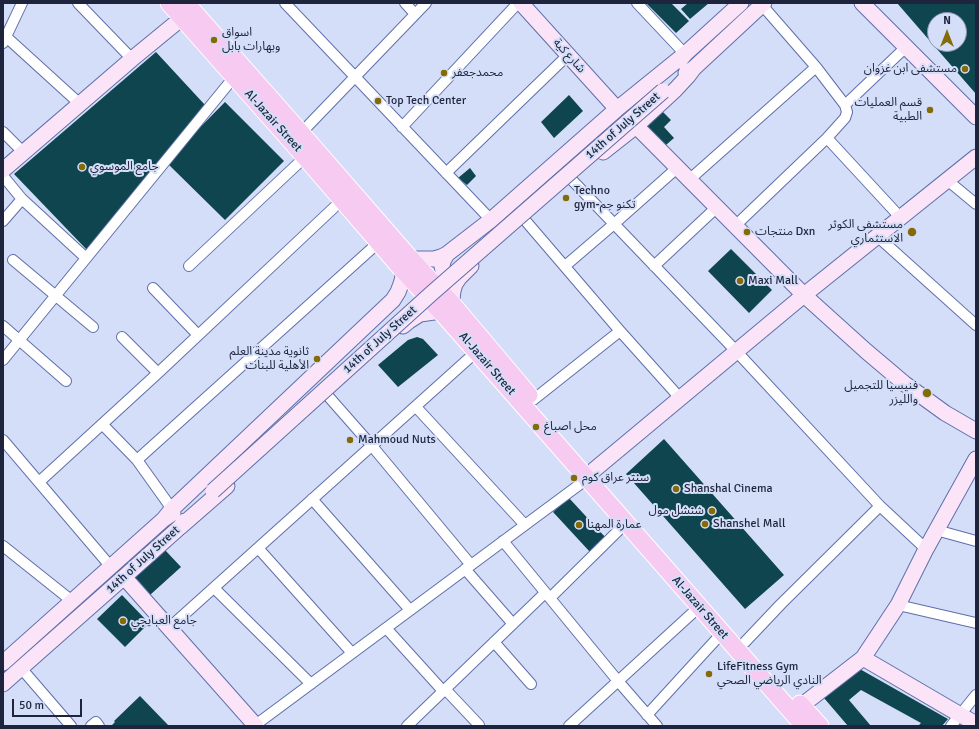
<!DOCTYPE html>
<html>
<head>
<meta charset="utf-8">
<style>
  body { margin:0 }
  #map { position:relative; width:979px; height:729px; overflow:hidden; background:#d5def8; font-family:Signika,sans-serif }
  canvas { display:block }
  .frame { position:absolute; inset:0; border:4px solid #1d243c; pointer-events:none }
  .north { position:absolute; left:927px; top:12px; width:40px; height:40px; box-sizing:border-box; background:#d5def8; border:1px solid #8b94ad; border-radius:50%; rotate:0deg; font-size:11px; font-weight:700; line-height:16px; text-align:center; color:#1d243c }
  .north::after { content:''; display:block; margin:auto; width:14px; height:18px; background:#856b07; clip-path:polygon(50% 0,100% 100%,50% 72%,0 100%) }
  .scale { position:absolute; left:12px; top:699px; width:70px; height:18px; box-sizing:border-box; border:2px solid #1d243c; border-top:0; padding-left:5px; font-size:12px; line-height:14px; white-space:nowrap; color:#1d243c; -webkit-text-stroke:3px #d5def8; paint-order:stroke }
</style>
</head>
<body>
<div id="map">
<canvas width="979" height="729"></canvas>
<div class="frame"></div>
<div class="north">N</div>
<div class="scale">50 m</div>
</div>
<script>
const c = document.querySelector('canvas').getContext('2d');
c.lineJoin = 'round';
function fill(path, color) {
  c.fillStyle = color;
  c.fill(path, 'evenodd');
}
function poly(rows) {
  const path = new Path2D();
  for (const r of rows) {
    path.moveTo(r[0], r[1]);
    for (let i = 2; i < r.length; i += 2) path.lineTo(r[i], r[i + 1]);
  }
  return path;
}
function stroke(path, color, width, dash) {
  c.strokeStyle = color;
  c.lineWidth = width;
  c.lineCap = dash ? 'butt' : 'round';
  c.setLineDash(dash || []);
  c.stroke(path);
}
function label(font, color, halo, rows, align = 'center') {
  c.font = font + ' Signika,"Noto Sans Arabic",sans-serif';
  c.lineWidth = 4;
  c.setLineDash([]);
  c.textBaseline = 'middle';
  c.strokeStyle = halo;
  c.fillStyle = color;
  for (const [text, x, y, turn = 0] of rows) {
    c.save();
    c.translate(x, y);
    c.rotate((+turn || 0) * Math.PI / 180);
    c.textAlign = isNaN(turn) ? turn : align;
    if (halo) c.strokeText(text, 0, 0);
    c.fillText(text, 0, 0);
    c.restore();
  }
}
const building = poly([
  [646,3,671,3,689,21,676,33],
  [688,3,709,3,690,19,681,9],
  [897,3,976,3,976,94],
  [935,20,959,20,959,44,935,44],
  [156,52,205,105,88,251,14,174],
  [569,95,583,111,554,138,541,122],
  [225,102,284,161,225,220,166,162],
  [660,109,671,120,664,127,674,138,666,145,645,124],
  [470,168,476,176,467,185,458,178],
  [731,249,772,290,749,313,708,271],
  [417,337,423,339,438,355,398,387,378,365,408,340],
  [664,439,784,575,745,609,626,474],
  [569,498,606,538,590,552,553,512],
  [165,550,181,567,150,595,133,576],
  [122,595,149,623,125,647,97,619],
  [858,668,948,719,942,726,918,726,921,723,861,690,849,700,871,726,848,726,824,698],
  [140,696,169,726,112,726,112,725,115,722,114,721]
]);
const street = poly([
  [78,3,132,59],
  [285,3,491,220],
  [405,3,415,14],
  [637,3,685,54],
  [3,34,80,104],
  [3,43,22,3],
  [845,105,906,47],
  [402,127,518,3],
  [3,132,23,152],
  [301,133,426,3],
  [827,138,900,217],
  [446,173,568,55],
  [3,176,22,199,86,258],
  [571,179,737,352,880,506,926,549],
  [689,180,816,67],
  [947,180,976,204],
  [524,219,620,331,680,398],
  [3,221,22,199],
  [735,226,827,138,845,118,847,112,845,105,816,67,762,5],
  [877,236,976,325],
  [13,260,93,327],
  [189,266,305,157],
  [565,266,614,224,677,168],
  [654,266,717,207],
  [153,288,198,335],
  [3,326,66,381],
  [122,337,158,373],
  [3,360,234,77],
  [328,396,372,446,471,565],
  [533,400,620,331],
  [416,407,525,525],
  [102,424,137,460,172,509],
  [3,440,111,567],
  [137,460,379,242],
  [39,482,158,373,342,200],
  [312,499,410,610],
  [936,530,976,541],
  [503,541,618,681,657,726],
  [3,546,72,601],
  [258,548,352,653],
  [465,569,513,624],
  [214,588,311,684],
  [550,598,626,523],
  [898,605,976,623],
  [169,628,476,352],
  [386,628,443,691],
  [494,642,531,684],
  [745,642,781,604,880,506],
  [21,668,71,726],
  [445,689,479,725],
  [647,715,722,633],
  [91,726,96,722,99,726],
  [254,726,587,479],
  [407,726,545,593],
  [569,726,699,607],
  [951,726,976,695]
]);
const secondary = poly([
  [521,3,617,109],
  [862,3,976,117],
  [679,61,685,54,741,3],
  [686,73,694,68,764,3],
  [636,126,804,295,866,351,905,384,945,413,976,431],
  [603,152,636,126,675,90,688,76,694,68],
  [3,170,132,59,182,18],
  [447,254,443,261,442,266,443,271,447,275,452,276,463,273],
  [409,257,415,259,434,259,441,257,447,254,491,220,617,109,685,54],
  [454,306,452,299,453,291,455,284,459,278,471,266],
  [403,326,409,321,420,314,434,312,438,312,443,314],
  [594,470,804,295,976,157],
  [164,519,172,509,393,300,398,292,401,284,403,277,402,271,399,266],
  [180,527,227,486],
  [124,577,256,726],
  [863,658,976,724],
  [3,663,164,519,173,513],
  [3,684,124,577,180,527,185,521],
  [801,706,863,658,898,605,926,549,976,459]
]);
const primary = poly([
  [169,3,305,157,399,266,443,314,804,726],
  [186,3,301,133,409,257,454,306,529,395],
  [800,704,820,726]
]);
const secondaryBridge = poly([
  [213,491,432,293,663,91]
]);
const markers = [
  [214,40,4,"#856b07"],
  [965,69,4,"#856b07"],
  [444,73,4,"#856b07"],
  [378,101,4,"#856b07"],
  [930,110,4,"#856b07"],
  [82,167,4,"#856b07"],
  [566,198,4,"#856b07"],
  [747,232,4,"#856b07"],
  [912,232,5,"#856b07"],
  [740,281,4,"#856b07"],
  [317,359,4,"#856b07"],
  [927,393,5,"#856b07"],
  [536,427,4,"#856b07"],
  [350,440,4,"#856b07"],
  [574,478,4,"#856b07"],
  [676,489,4,"#856b07"],
  [712,511,4,"#856b07"],
  [705,524,4,"#856b07"],
  [579,525,4,"#856b07"],
  [123,621,4,"#856b07"],
  [709,674,4,"#856b07"]
];
const poiNames = [
  ["اسواق",222,33],
  ["وبهارات بابل",222,47],
  ["مستشفى ابن غزوان",957,69,"right"],
  ["محمدجعفر",452,73],
  ["Top Tech Center",386,101],
  ["قسم العمليات",922,103,"right"],
  ["الطبية",922,117,"right"],
  ["جامع الموسوي",90,167],
  ["Techno",574,191],
  ["gym-تكنو جم",574,205],
  ["مستشفى الكوثر",903,225,"right"],
  ["الاستثماري",903,239,"right"],
  ["منتجات Dxn",755,232],
  ["Maxi Mall",748,281],
  ["ثانوية مدينة العلم",309,352,"right"],
  ["الأهلية للبنات",309,366,"right"],
  ["فنيسيا للتجميل",918,386,"right"],
  ["والليزر",918,400,"right"],
  ["محل اصباغ",544,427],
  ["Mahmoud Nuts",358,440],
  ["سنتر عراق كوم",582,478],
  ["Shanshal Cinema",684,489],
  ["شنشل مول",704,511,"right"],
  ["Shanshel Mall",713,524],
  ["عمارة المهنا",587,525],
  ["جامع العبايجي",131,621],
  ["LifeFitness Gym",717,667],
  ["النادي الرياضي الصحي",717,681]
];
const streetNames = [
  ["شارع كية",569,56,48],
  ["Al-Jazair Street",273,121,48],
  ["14th of July Street",623,126,-41],
  ["14th of July Street",380,340,-42],
  ["Al-Jazair Street",487,364,49],
  ["14th of July Street",143,560,-42],
  ["Al-Jazair Street",700,608,49]
];
fill(building, '#0f454f');
stroke(street, '#5f6fa9', 12);
stroke(secondary, '#5f6fa9', 17);
stroke(primary, '#fff', 19);
stroke(street, '#fff', 10);
stroke(secondary, '#fbe4f8', 15);
stroke(primary, '#f7caf1', 17);
stroke(secondaryBridge, '#5f6fa9', 17, []);
stroke(secondaryBridge, '#fbe4f8', 15);
for (const [x, y, r, color] of markers) {
  const dot = new Path2D();
  dot.arc(x, y, r, 0, 2 * Math.PI);
  c.fillStyle = color;
  c.fill(dot);
  stroke(dot, '#d5def8', 1.5);
}
label('12px', '#1d243c', '#d5def8', poiNames, 'left');
label('12px', '#1d243c', '#d5def8', streetNames);
</script>
</body>
</html>
